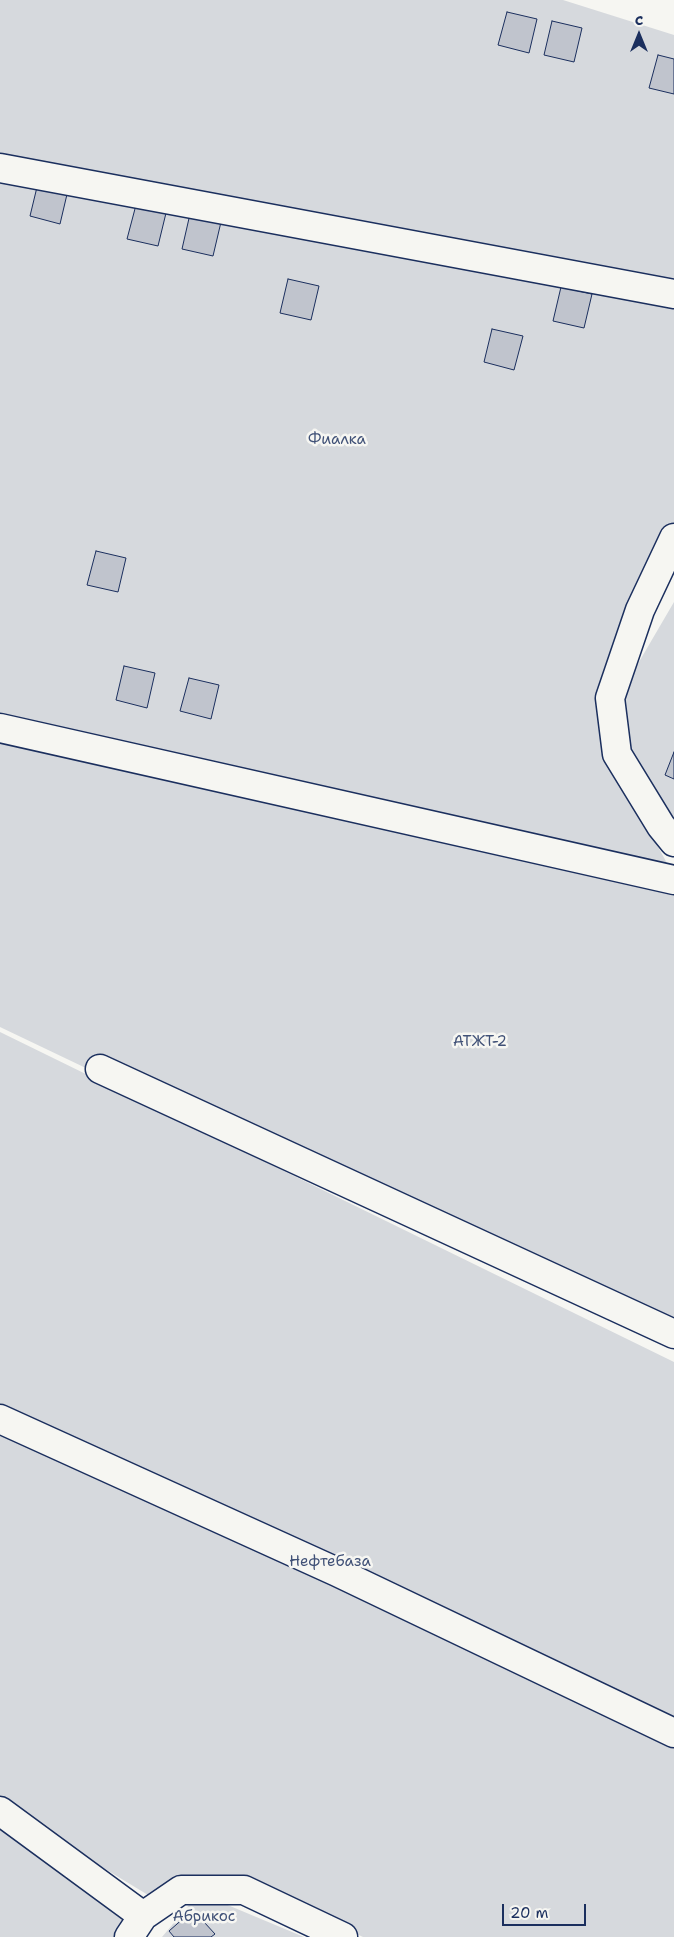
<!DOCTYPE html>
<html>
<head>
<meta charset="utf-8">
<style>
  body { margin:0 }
  #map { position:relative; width:674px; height:1937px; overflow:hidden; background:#f6f6f2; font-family:"Shantell Sans",sans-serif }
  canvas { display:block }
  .north { position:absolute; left:614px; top:10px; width:50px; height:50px; -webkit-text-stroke:4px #f6f6f2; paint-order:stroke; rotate:0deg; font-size:14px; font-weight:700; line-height:20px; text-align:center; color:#1b2f5e }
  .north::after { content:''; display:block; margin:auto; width:18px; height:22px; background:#1b2f5e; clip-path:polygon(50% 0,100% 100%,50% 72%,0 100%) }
  .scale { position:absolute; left:502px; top:1904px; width:84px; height:22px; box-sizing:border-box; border:2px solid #1b2f5e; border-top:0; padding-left:6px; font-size:15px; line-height:18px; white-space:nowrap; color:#1b2f5e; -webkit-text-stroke:4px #f6f6f2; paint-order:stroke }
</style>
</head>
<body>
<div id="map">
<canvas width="674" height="1937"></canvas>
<div class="north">С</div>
<div class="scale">20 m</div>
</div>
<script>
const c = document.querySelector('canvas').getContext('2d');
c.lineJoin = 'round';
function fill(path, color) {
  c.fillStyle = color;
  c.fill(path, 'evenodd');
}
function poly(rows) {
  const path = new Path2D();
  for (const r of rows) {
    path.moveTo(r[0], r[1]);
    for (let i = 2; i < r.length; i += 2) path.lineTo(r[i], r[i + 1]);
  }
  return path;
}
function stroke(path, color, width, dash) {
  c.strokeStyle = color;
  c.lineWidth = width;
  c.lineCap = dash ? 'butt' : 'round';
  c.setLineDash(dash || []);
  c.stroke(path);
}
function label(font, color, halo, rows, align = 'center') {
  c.font = font + ' "Shantell Sans",sans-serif';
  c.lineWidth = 5;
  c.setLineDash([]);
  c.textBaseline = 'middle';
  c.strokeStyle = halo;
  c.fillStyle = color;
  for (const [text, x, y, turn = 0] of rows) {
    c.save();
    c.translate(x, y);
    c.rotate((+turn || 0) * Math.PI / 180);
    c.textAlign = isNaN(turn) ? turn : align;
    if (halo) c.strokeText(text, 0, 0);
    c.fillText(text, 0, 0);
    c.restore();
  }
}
const green = poly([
  [0,0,563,0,674,35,674,552,606,697,615,768,674,876,0,717],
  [674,602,674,830,622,770,615,703],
  [0,733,674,887,674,1349,0,1027],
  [0,1032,674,1362,674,1937,363,1937,245,1881,177,1880,148,1895,0,1805],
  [0,1821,144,1907,119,1937,0,1937],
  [199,1893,304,1937,162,1937]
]);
const building = poly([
  [507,12,537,19,529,53,498,45,507,12],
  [552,21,582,28,574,62,544,55,552,21],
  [658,55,674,59,674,94,649,88,658,55],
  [38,183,68,190,60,224,30,216,38,183],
  [136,205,166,213,158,246,127,239,136,205],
  [190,214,221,222,213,256,182,249,190,214],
  [288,279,319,286,311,320,280,313,288,279],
  [561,287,592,294,584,328,553,321,561,287],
  [492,329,523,336,514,370,484,362,492,329],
  [96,551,126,558,118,592,87,585,96,551],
  [124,666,155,673,147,708,116,700,124,666],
  [189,678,219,685,211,719,180,711,189,678],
  [674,752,674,779,665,775,674,752],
  [193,1910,215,1934,211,1937,174,1937,169,1931,193,1910]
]);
const minor = poly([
  [0,168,674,294],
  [674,538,640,610,610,698,617,754,661,826,674,842],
  [0,728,674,880],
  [100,1069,674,1334],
  [0,1419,337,1572,674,1733],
  [0,1811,143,1916,129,1937],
  [143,1916,181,1890,244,1890,343,1937]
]);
const parkNames = [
  ["Фиалка",337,440],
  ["АТЖТ-2",480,1042],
  ["Нефтебаза",330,1562],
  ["Абрикос",204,1917]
];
fill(green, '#d6d9dd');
fill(building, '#c0c4cd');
stroke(building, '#1b2f5e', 1);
stroke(minor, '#1b2f5e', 31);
stroke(minor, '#f6f6f2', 28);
label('15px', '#405177', '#f6f6f2', parkNames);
</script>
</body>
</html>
